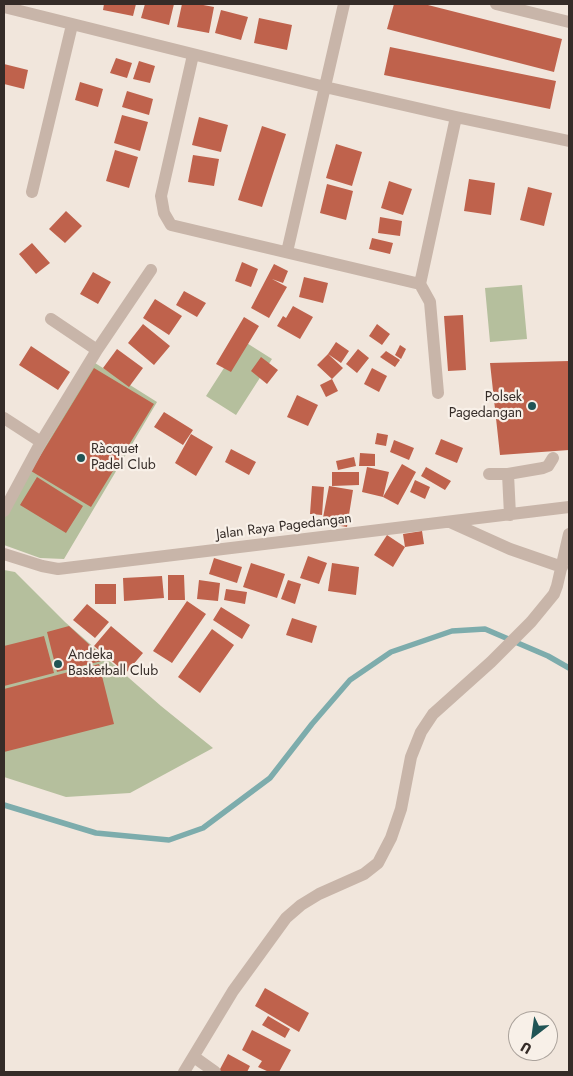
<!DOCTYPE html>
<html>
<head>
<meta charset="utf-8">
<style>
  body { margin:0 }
  #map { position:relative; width:573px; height:1076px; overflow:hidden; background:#f1e6dc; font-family:Jost,sans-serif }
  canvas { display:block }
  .frame { position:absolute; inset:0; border:5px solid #352c28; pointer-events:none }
  .north { position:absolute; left:508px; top:1011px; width:50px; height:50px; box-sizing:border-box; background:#f8f0e8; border:1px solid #aaa29b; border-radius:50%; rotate:210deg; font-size:14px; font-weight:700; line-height:20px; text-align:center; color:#352c28 }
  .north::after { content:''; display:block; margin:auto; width:18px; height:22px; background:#205455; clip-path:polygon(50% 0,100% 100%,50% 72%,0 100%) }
</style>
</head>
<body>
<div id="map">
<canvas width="573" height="1076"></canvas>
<div class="frame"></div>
<div class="north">U</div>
</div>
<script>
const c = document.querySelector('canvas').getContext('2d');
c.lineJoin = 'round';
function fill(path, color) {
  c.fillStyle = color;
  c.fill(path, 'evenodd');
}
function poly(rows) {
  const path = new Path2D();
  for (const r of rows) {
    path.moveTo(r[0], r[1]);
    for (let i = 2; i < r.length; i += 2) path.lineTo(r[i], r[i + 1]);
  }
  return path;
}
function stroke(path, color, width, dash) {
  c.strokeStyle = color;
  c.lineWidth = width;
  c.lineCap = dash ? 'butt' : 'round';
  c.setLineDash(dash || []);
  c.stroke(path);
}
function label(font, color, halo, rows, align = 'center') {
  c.font = font + ' Jost,sans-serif';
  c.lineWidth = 4.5;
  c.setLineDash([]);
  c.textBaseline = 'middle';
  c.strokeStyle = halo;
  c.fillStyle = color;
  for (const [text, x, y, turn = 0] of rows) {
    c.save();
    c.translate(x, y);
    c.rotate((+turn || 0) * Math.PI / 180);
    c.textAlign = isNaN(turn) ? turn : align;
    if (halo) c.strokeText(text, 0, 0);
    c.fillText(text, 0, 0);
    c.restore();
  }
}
const green = poly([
  [522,285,527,339,490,342,485,288],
  [242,340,272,359,236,415,206,396],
  [95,363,157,402,64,559,40,558,4,545,4,515],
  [4,570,15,572,65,622,161,706,213,748,130,793,66,797,4,777]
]);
const stream = poly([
  [4,805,96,833,169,840,203,828,270,778,312,724,350,680,391,652,452,631,485,629,548,656,569,668]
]);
const building = poly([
  [104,4,136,4,133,16,103,10],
  [145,4,174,4,169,25,141,18],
  [182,4,198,4,214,7,209,33,177,27],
  [394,4,424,4,562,39,554,72,387,29],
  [221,10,248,17,241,40,215,33],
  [259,18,292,25,287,50,254,43],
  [390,47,556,81,550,109,384,75],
  [116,58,132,63,127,78,110,73],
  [139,61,155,66,150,83,133,79],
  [4,64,28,70,24,89,4,84],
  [80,82,103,89,98,107,75,100],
  [127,91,153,99,149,115,122,107],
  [122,115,148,122,140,151,114,143],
  [199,117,228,125,221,152,192,145],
  [262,126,286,134,262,207,238,200],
  [336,144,362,152,352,186,326,178],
  [115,150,138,157,129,188,106,181],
  [193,155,219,159,214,186,188,182],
  [469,179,495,183,491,215,464,211],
  [389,181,412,189,403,215,381,208],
  [327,184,353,191,346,220,320,213],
  [528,187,552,193,544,226,520,220],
  [66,211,82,226,65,243,49,229],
  [380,217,402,221,400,236,378,233],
  [372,238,393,243,390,254,369,249],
  [32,243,50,263,36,274,19,254],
  [242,262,258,269,251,287,235,281],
  [274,264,288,271,283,283,272,279,287,287,269,318,251,308],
  [93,272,111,282,98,304,80,294],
  [304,277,328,283,323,303,299,297],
  [184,291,206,303,197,317,176,305],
  [155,299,182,316,169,335,143,318],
  [293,306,313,317,300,339,277,326,283,316,286,318],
  [463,315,466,370,448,371,444,316],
  [244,317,259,326,231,372,216,364],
  [143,324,170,346,154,365,128,343],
  [377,324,390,334,382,345,369,336],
  [336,342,349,351,341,363,328,354,343,368,332,379,317,365,328,354],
  [400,345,406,349,401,359,395,355],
  [31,346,70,372,58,390,19,365],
  [117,349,143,368,129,387,103,368],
  [358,349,369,358,357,373,346,364],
  [386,351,400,360,395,367,380,357],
  [261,357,278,370,267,384,251,371],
  [569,361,569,450,500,455,490,363],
  [94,368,154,404,91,507,31,471],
  [372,368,387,376,379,392,364,384],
  [332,379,338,391,326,397,320,385],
  [297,395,318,405,308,426,287,417],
  [164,412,193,430,183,445,154,427],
  [377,433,388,435,386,446,375,444],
  [191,434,213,447,196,476,175,463],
  [441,439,463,448,457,463,435,454],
  [394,440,414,448,409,460,390,452],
  [231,449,256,462,249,475,225,462],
  [360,453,375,454,375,466,359,466],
  [354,457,356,466,338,470,336,461],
  [402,464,416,472,398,505,383,497,362,492,367,467,389,472,383,497],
  [426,467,451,481,445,490,421,476],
  [332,472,359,472,359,485,332,486],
  [37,477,83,506,66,533,20,505],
  [415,480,430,487,425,499,410,492],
  [312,486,324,487,322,515,310,514],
  [329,486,353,490,347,527,322,523],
  [422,531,424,544,405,547,393,567,374,555,387,535,405,547,403,534],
  [308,556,327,563,319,584,300,578],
  [214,558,242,567,237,583,209,574],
  [251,563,285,574,277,598,243,587],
  [332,563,359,567,356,595,328,591],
  [168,575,184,575,185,600,168,600],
  [162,576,164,598,124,601,123,578],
  [199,580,220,583,218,601,197,599],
  [288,580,301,584,295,604,281,599],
  [95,584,116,584,116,604,95,604],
  [226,589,247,592,245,604,224,600],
  [187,601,206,614,172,663,153,651],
  [87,604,109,622,95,638,73,620],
  [221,607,250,625,242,639,213,620],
  [292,618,317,626,312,643,286,635],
  [69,626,106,660,57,672,47,632],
  [111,626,143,653,126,673,94,646],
  [212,629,234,645,200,693,178,677],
  [44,636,54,673,4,686,4,646],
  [99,664,114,724,4,752,4,689],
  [265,988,309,1013,299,1032,255,1006],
  [268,1016,290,1029,285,1038,262,1025],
  [252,1030,291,1050,279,1072,269,1072,258,1067,262,1061,242,1050],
  [228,1054,250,1066,247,1072,219,1071]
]);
const minor = poly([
  [496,4,569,22],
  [4,7,325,87,456,117,569,141],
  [193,55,161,196,164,213,171,225,420,284,456,117],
  [32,192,72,25],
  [287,252,344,4],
  [420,284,430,302,438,393],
  [51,319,97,350],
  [4,418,41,442],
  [489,474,508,474,543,468,548,466,553,458],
  [508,474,510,515],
  [4,511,41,442,97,350,151,270],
  [450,522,510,549,562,567],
  [4,554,42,566,58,569,569,507],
  [194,1057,215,1072],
  [184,1072,233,991,286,918,301,905,319,894,364,874,378,863,391,838,401,809,411,757,421,732,433,714,491,662,531,622,554,594,557,586,569,534]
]);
const markers = [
  [532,406,5,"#205455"],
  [81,458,5,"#205455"],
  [58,664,5,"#205455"]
];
const poiNames = [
  ["Polsek",522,398,"right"],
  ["Pagedangan",522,414,"right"],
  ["Ràcquet",91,450],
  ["Padel Club",91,466],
  ["Andeka",68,656],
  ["Basketball Club",68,672]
];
const streetNames = [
  ["Jalan Raya Pagedangan",284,527,-7]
];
fill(green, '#b5bf9d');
stroke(stream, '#7dacac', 5.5);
fill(building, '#bf624c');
stroke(minor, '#c8b5a9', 12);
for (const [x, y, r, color] of markers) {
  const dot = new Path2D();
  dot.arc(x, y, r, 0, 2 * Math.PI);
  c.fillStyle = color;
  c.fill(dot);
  stroke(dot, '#f8f0e8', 2);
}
label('14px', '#352c28', '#f8f0e8', poiNames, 'left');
label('14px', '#352c28', '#f8f0e8', streetNames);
</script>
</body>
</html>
